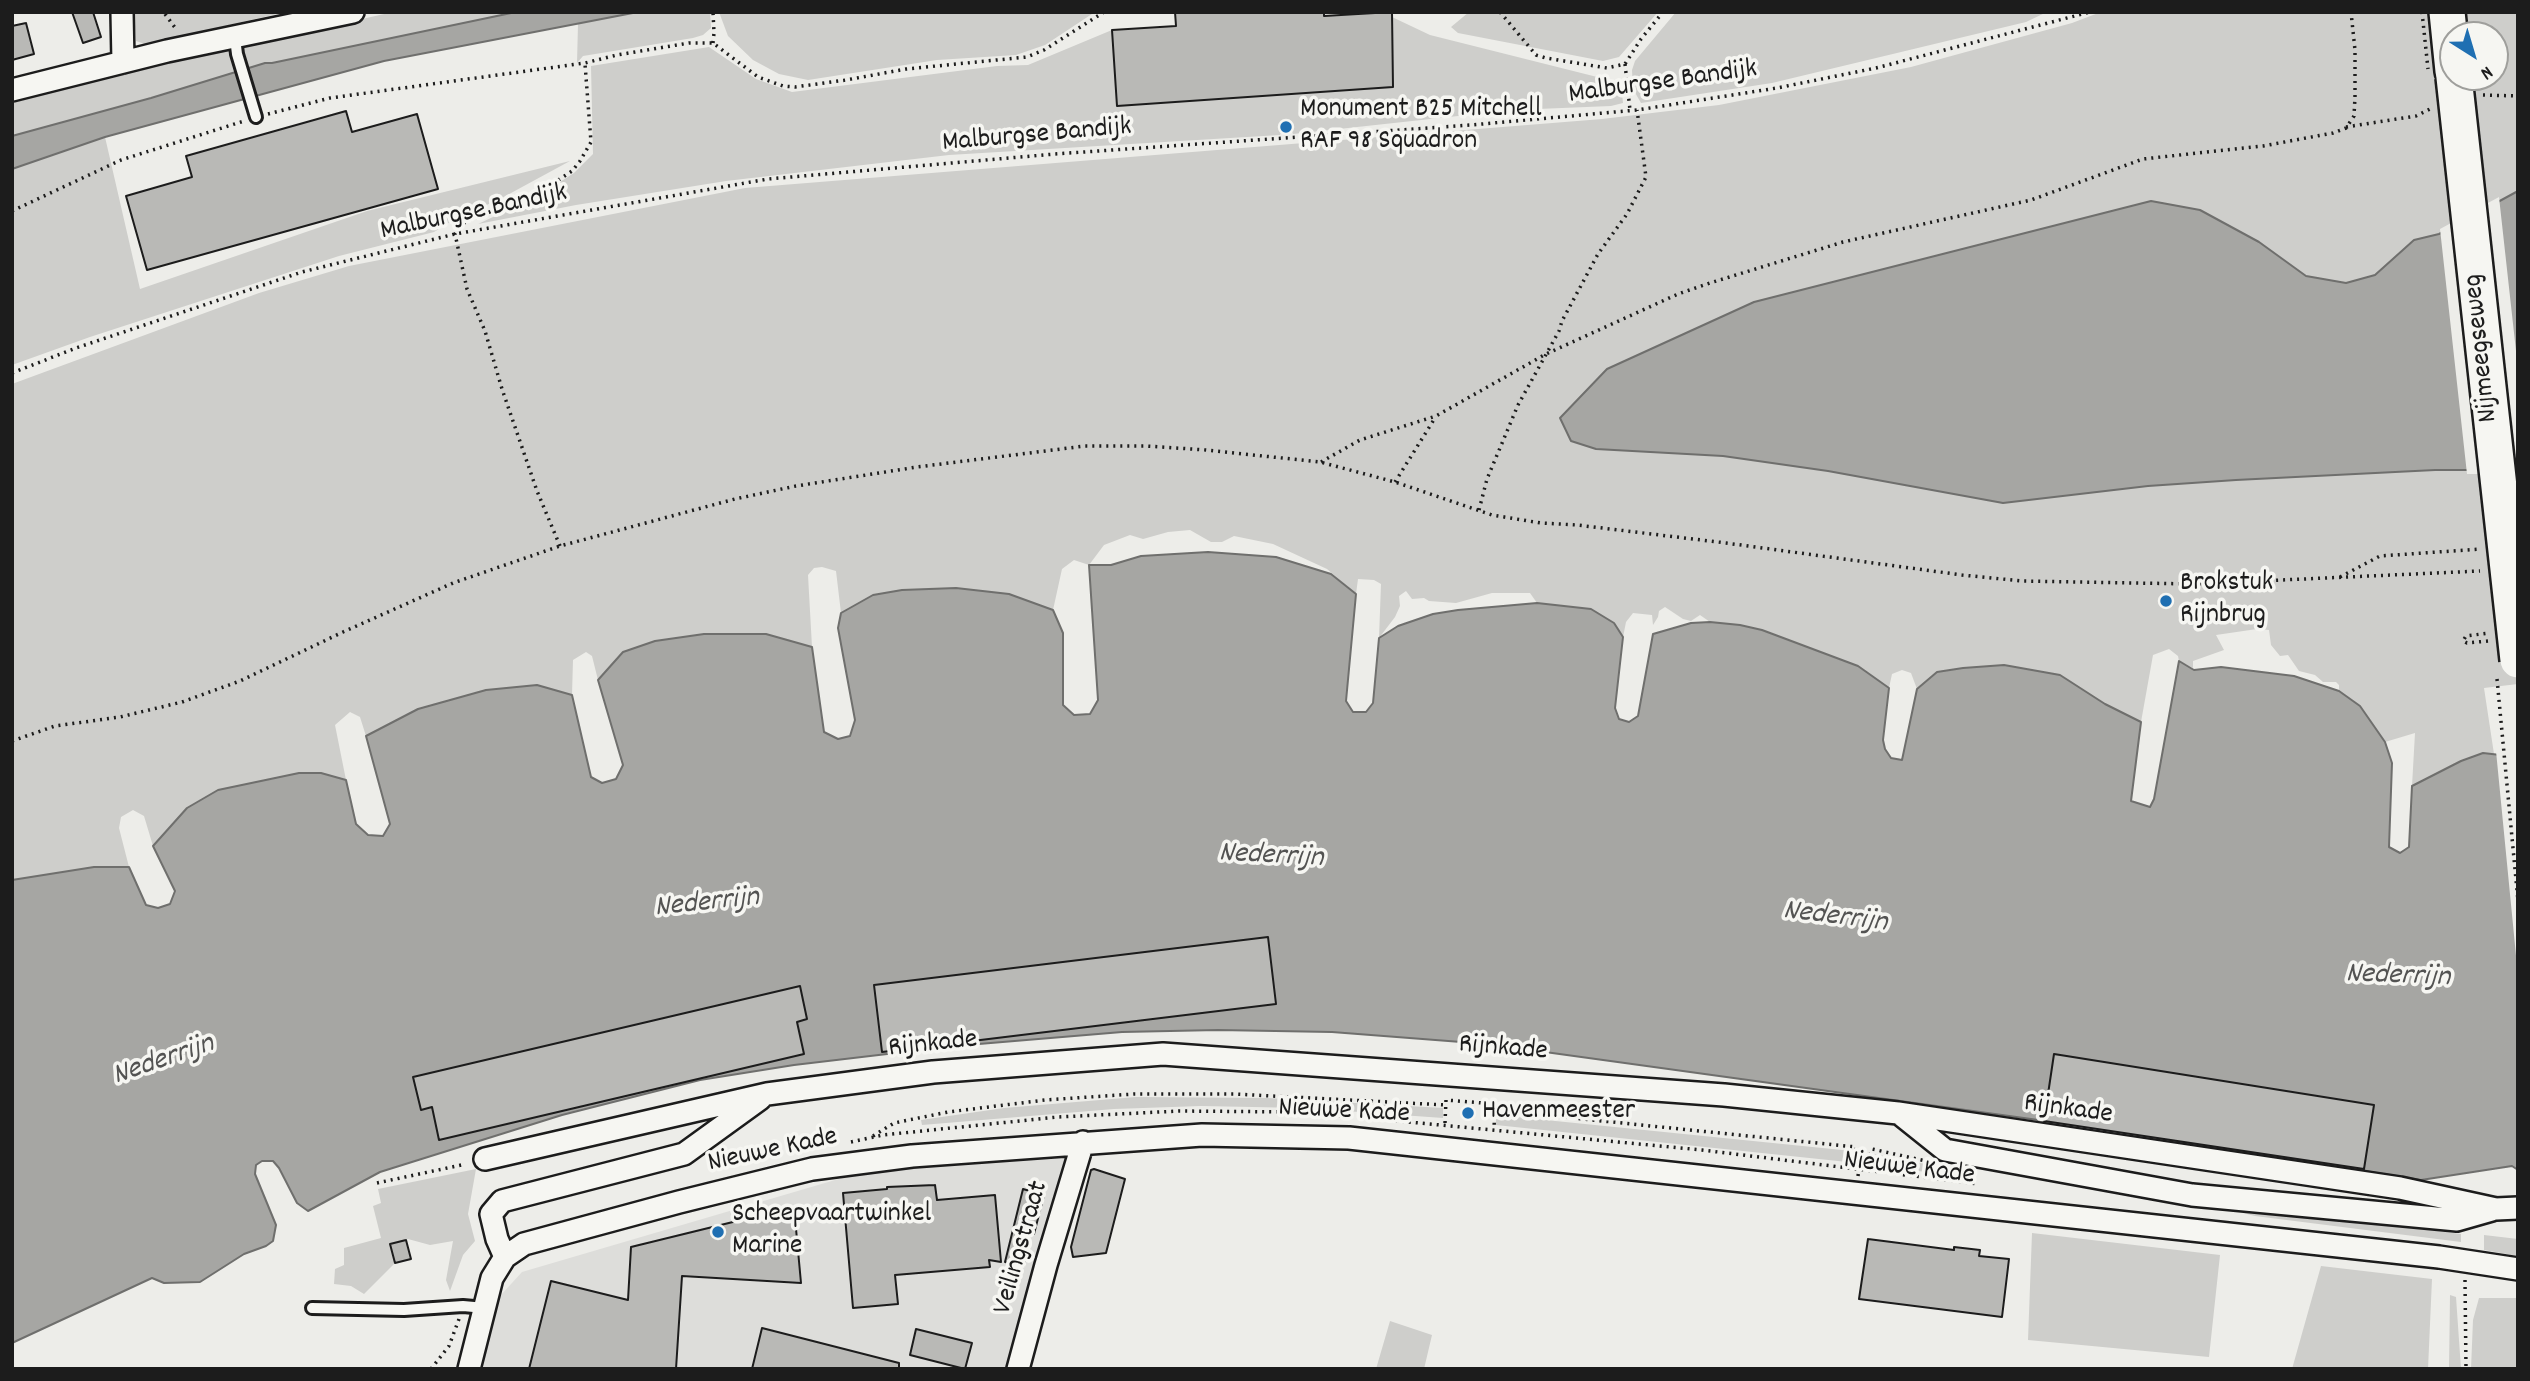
<!DOCTYPE html>
<html>
<head>
<meta charset="utf-8">
<style>
  body { margin:0 }
  #map { position:relative; width:2530px; height:1381px; overflow:hidden; background:#edede9; font-family:Dekko,sans-serif }
  canvas { display:block }
  .frame { position:absolute; inset:0; border:14px solid #1c1c1c; pointer-events:none }
  .north { position:absolute; left:2439px; top:21px; width:70px; height:70px; box-sizing:border-box; background:#f6f6f2; border:2px solid #9f9f9c; border-radius:50%; rotate:143deg; font-size:19px; font-weight:700; line-height:28px; text-align:center; color:#1c1c1c }
  .north::after { content:''; display:block; margin:auto; width:24px; height:32px; background:#1f6fb2; clip-path:polygon(50% 0,100% 100%,50% 72%,0 100%) }
</style>
</head>
<body>
<div id="map">
<canvas width="2530" height="1381"></canvas>
<div class="frame"></div>
<div class="north">N</div>
</div>
<script>
const c = document.querySelector('canvas').getContext('2d');
c.lineJoin = 'round';
function fill(path, color) {
  c.fillStyle = color;
  c.fill(path, 'evenodd');
}
function poly(rows) {
  const path = new Path2D();
  for (const r of rows) {
    path.moveTo(r[0], r[1]);
    for (let i = 2; i < r.length; i += 2) path.lineTo(r[i], r[i + 1]);
  }
  return path;
}
function stroke(path, color, width, dash) {
  c.strokeStyle = color;
  c.lineWidth = width;
  c.lineCap = dash ? 'butt' : 'round';
  c.setLineDash(dash || []);
  c.stroke(path);
}
function label(font, color, halo, rows, align = 'center') {
  c.font = font + ' Dekko,sans-serif';
  c.lineWidth = 7;
  c.setLineDash([]);
  c.textBaseline = 'middle';
  c.strokeStyle = halo;
  c.fillStyle = color;
  for (const [text, x, y, turn = 0] of rows) {
    c.save();
    c.translate(x, y);
    c.rotate((+turn || 0) * Math.PI / 180);
    c.textAlign = isNaN(turn) ? turn : align;
    if (halo) c.strokeText(text, 0, 0);
    c.fillText(text, 0, 0);
    c.restore();
  }
}
const built = poly([
  [1069,1149,1008,1369,462,1369,468,1331,522,1272,927,1153]
]);
const green = poly([
  [134,12,286,12,145,44,136,41],
  [393,12,516,12,272,63,265,63,151,98,12,136,12,103,132,71],
  [638,12,710,12,711,28,703,35,693,38,583,56,577,63,578,24],
  [719,12,1095,12,1045,45,1016,55,937,60,808,80,779,74,753,60,728,36],
  [1469,12,1658,12,1619,57,1603,61,1458,33,1451,27],
  [1676,12,2047,12,2026,22,1772,83,1641,103,1633,89,1632,70,1635,61],
  [2101,12,2518,12,2518,191,2439,234,2414,240,2375,275,2346,283,2306,276,2259,242,2151,201,1754,302,1596,449,1723,456,1828,471,2003,503,2148,486,2236,480,2435,470,2518,470,2518,684,2484,688,2494,754,2483,753,2461,761,2412,786,2415,733,2385,742,2360,706,2339,691,2339,685,2336,682,2323,682,2315,675,2299,671,2288,655,2280,656,2271,645,2269,630,2257,629,2216,635,2224,650,2193,661,2193,668,2179,661,2178,656,2169,649,2153,655,2141,722,2105,704,2004,665,1963,668,1937,672,1917,689,1911,673,1902,670,1892,674,1889,688,1858,666,1762,630,1710,622,1700,615,1691,621,1683,619,1665,607,1659,611,1658,617,1653,625,1652,615,1633,613,1626,622,1623,637,1614,623,1559,606,1537,603,1530,593,1492,593,1456,603,1429,601,1424,598,1412,599,1406,591,1399,596,1400,606,1395,617,1379,638,1381,584,1374,580,1358,579,1356,594,1327,569,1273,544,1234,536,1222,542,1211,542,1190,530,1168,532,1143,539,1130,535,1104,545,1089,565,1074,560,1062,569,1053,610,1009,594,873,595,841,613,836,571,822,567,814,568,808,575,812,647,766,634,704,634,654,641,623,652,598,680,592,656,586,652,573,660,572,695,537,685,418,709,366,736,360,717,350,712,335,725,346,780,321,773,187,808,153,846,144,816,133,810,121,817,119,828,129,867,94,867,12,880,12,384,259,293,349,266,745,188,1602,119,1719,105,1911,67,2072,23],
  [2453,35,2495,35,2495,77,2453,77],
  [1392,17,1430,35,1621,83,1623,103,1611,106,1513,110,1293,134,1290,126,1283,126,1280,135,949,155,726,181,576,205,478,224,538,196,574,173,593,154,591,66,709,47,756,79,792,92,997,66,1028,65,1112,30,1118,106,1393,87],
  [105,137,140,289,367,211,570,161,500,199,455,219,434,232,339,256,90,337,12,365,12,169],
  [1136,1097,1268,1098,1443,1108,1443,1118,1303,1108,1201,1106,1114,1109,922,1125,921,1120,1004,1108],
  [1496,1115,1852,1151,1851,1157,1857,1158,1857,1163,1496,1125],
  [1874,1154,1961,1171,1960,1177,1863,1163,1864,1160,1872,1160],
  [476,1169,468,1214,475,1241,463,1255,450,1291,446,1280,453,1241,430,1245,408,1239,390,1244,395,1263,364,1294,351,1286,334,1284,335,1269,344,1265,344,1248,381,1238,373,1206,381,1203,378,1189],
  [2242,1210,2302,1214,2461,1234,2461,1242,2255,1216,2235,1211],
  [2032,1233,2220,1255,2209,1357,2028,1340],
  [2484,1235,2518,1239,2518,1256,2484,1250],
  [2321,1266,2432,1279,2428,1369,2292,1369],
  [2450,1295,2456,1297,2461,1369,2449,1369],
  [2479,1298,2518,1298,2518,1369,2471,1369,2473,1320],
  [1390,1321,1432,1335,1424,1369,1376,1369]
]);
const water = poly([
  [516,12,638,12,384,61,105,137,12,169,12,136,151,98,265,63,272,63,516,12],
  [2518,191,2518,470,2435,470,2236,480,2148,486,2003,503,1828,471,1723,456,1596,449,1571,441,1560,418,1607,369,1754,302,2151,201,2200,210,2259,242,2306,276,2346,283,2375,275,2414,240,2439,234,2518,191],
  [1208,552,1276,557,1331,574,1356,594,1346,701,1353,712,1366,712,1373,703,1379,638,1398,626,1433,614,1458,610,1537,603,1591,609,1614,623,1623,637,1615,708,1619,719,1629,722,1638,716,1653,634,1691,623,1710,622,1740,625,1762,630,1858,666,1889,688,1883,740,1885,749,1891,758,1902,760,1917,689,1937,672,1963,668,2004,665,2060,675,2105,704,2141,722,2131,801,2150,807,2154,799,2179,661,2194,670,2221,667,2294,676,2339,691,2360,706,2385,742,2392,763,2389,847,2400,853,2409,847,2412,786,2461,761,2483,753,2518,757,2518,1170,2512,1166,2421,1180,2089,1127,1487,1044,1332,1032,1218,1030,1122,1032,955,1046,794,1065,700,1080,562,1115,380,1172,308,1211,297,1203,279,1168,273,1161,262,1161,256,1165,255,1174,276,1225,273,1241,266,1246,244,1254,200,1282,164,1283,152,1278,12,1343,12,880,94,867,129,867,146,905,158,908,170,904,175,891,153,846,187,808,218,790,299,773,321,773,346,780,356,824,368,835,383,836,390,824,366,736,418,709,486,690,537,685,572,695,591,777,602,783,616,779,623,765,598,680,623,652,655,641,704,634,766,634,812,647,824,732,838,739,850,736,855,720,838,628,841,613,873,595,902,590,956,588,1009,594,1053,610,1063,633,1063,705,1074,715,1090,714,1098,700,1089,565,1111,565,1141,556,1208,552]
]);
const pier = poly([
  [2499,197,2518,369,2518,474,2467,474,2440,229],
  [2496,751,2518,753,2518,976]
]);
const building = poly([
  [72,12,93,12,101,37,83,43,72,12],
  [1175,12,1324,12,1324,16,1392,12,1393,87,1117,106,1112,30,1176,26,1175,12],
  [26,23,34,54,12,60,12,26,26,23],
  [346,111,352,132,417,114,438,189,147,270,126,196,192,177,186,156,346,111],
  [1268,937,1276,1004,882,1052,874,985,1268,937],
  [800,986,807,1019,797,1022,804,1054,439,1140,432,1107,421,1110,413,1077,800,986],
  [2054,1054,2374,1105,2364,1169,2044,1121,2054,1054],
  [1094,1169,1125,1179,1106,1253,1073,1257,1071,1247,1091,1170,1094,1169],
  [935,1185,937,1200,995,1195,1001,1262,989,1260,990,1267,895,1275,898,1304,853,1308,843,1193,887,1189,887,1187,935,1185],
  [1023,1189,1044,1195,1034,1234,1029,1233,1024,1266,1005,1262,1023,1189],
  [794,1207,801,1283,682,1276,676,1369,529,1369,551,1281,628,1300,631,1247,794,1207],
  [1868,1239,1954,1250,1954,1247,1980,1250,1979,1256,2009,1259,2002,1317,1859,1299,1868,1239],
  [406,1240,411,1259,395,1263,390,1244,406,1240],
  [762,1328,899,1363,899,1369,752,1369,762,1328],
  [916,1329,972,1343,965,1369,910,1355,916,1329]
]);
const path = poly([
  [1500,12,1536,55,1546,58,1607,68,1625,64,1641,39,1663,12],
  [165,14,176,29],
  [713,43,714,33,713,12],
  [1625,64,1630,110],
  [2483,95,2518,96],
  [268,114,330,98,585,63,617,55,689,43,713,43,758,77,783,86,795,87,846,80,906,69,1027,57,1044,50,1104,12],
  [2346,127,2416,116,2432,108],
  [12,211,121,160,244,121],
  [12,373,76,348,302,272,455,234,768,179,1055,154,1471,125,1637,110,1777,88,1876,68,2090,12],
  [1321,462,1360,440,1436,416,1546,354,1678,294,1710,283,1843,242,2031,200,2143,159,2263,146,2333,133,2346,128,2354,116,2355,97,2355,50,2351,12],
  [1395,482,1435,418],
  [1479,510,1487,479,1518,405,1559,331,1562,321,1598,254,1627,214,1646,177,1637,110],
  [560,546,537,491,502,389,485,331,467,289,455,234,465,222,542,191,572,171,580,161,591,142,585,64],
  [2340,577,2380,556,2481,549],
  [2488,641,2467,643,2463,641,2466,636,2489,633],
  [12,741,55,726,120,717,182,702,240,681,343,632,453,583,560,546,735,499,796,486,917,467,1085,446,1146,446,1206,450,1320,462,1395,482,1492,515,1541,523,1577,525,1726,543,1962,575,2022,581,2193,584,2480,571],
  [1495,1110,1856,1147,1855,1154,1870,1155,1872,1149,1926,1161],
  [1367,1118,1702,1150,1979,1184],
  [1445,1123,1446,1100,1495,1104,1494,1129],
  [873,1136,894,1123,948,1112,1045,1100,1134,1094,1234,1094,1446,1105],
  [851,1142,883,1135,1058,1117,1180,1111,1293,1112,1342,1116],
  [1858,1176,1861,1154],
  [377,1183,466,1164],
  [2465,1280,2466,1369],
  [431,1369,449,1346,459,1319]
]);
const lane = poly([
  [235,38,237,54,256,117],
  [312,1308,404,1310,463,1306,485,1308]
]);
const street = poly([
  [122,12,123,62],
  [12,90,167,51,353,12],
  [1900,1114,1945,1150,2192,1195,2457,1220,2492,1210],
  [485,1159,767,1094,933,1072,1163,1054,1724,1095,1898,1113,2400,1188,2496,1209,2518,1208],
  [505,1257,497,1239,491,1214,502,1201,684,1154,760,1099],
  [469,1369,492,1278,505,1257,524,1244,679,1202,812,1169,912,1156,1202,1135,1349,1138,2439,1257,2518,1269],
  [1018,1369,1046,1265,1083,1142]
]);
const primary = poly([
  [2447,12,2453,71]
]);
const pathBridge = poly([
  [2422,12,2428,69],
  [2497,679,2518,901]
]);
const primaryBridge = poly([
  [2454,77,2518,660]
]);
const markers = [
  [1286,127,7,"#1f6fb2"],
  [2166,601,7,"#1f6fb2"],
  [1468,1113,7,"#1f6fb2"],
  [718,1232,7,"#1f6fb2"]
];
const streetNames = [
  ["Malburgse Bandijk",1663,84,-8],
  ["Malburgse Bandijk",1037,137,-5],
  ["Malburgse Bandijk",474,214,-12],
  ["Nijmeegseweg",2483,348,-96],
  ["Rijnkade",933,1046,-6],
  ["Rijnkade",1503,1050,5],
  ["Rijnkade",2068,1111,8],
  ["Nieuwe Kade",1344,1113,3],
  ["Nieuwe Kade",773,1152,-12],
  ["Nieuwe Kade",1909,1170,7],
  ["Veilingstraat",1023,1248,-74]
];
const poiNames = [
  ["Monument B25 Mitchell",1300,111],
  ["RAF 98 Squadron",1300,143],
  ["Brokstuk",2180,585],
  ["Rijnbrug",2180,617],
  ["Havenmeester",1482,1113],
  ["Scheepvaartwinkel",732,1216],
  ["Marine",732,1248]
];
const waterNames = [
  ["Nederrijn",1271,858,3],
  ["Nederrijn",707,905,-6],
  ["Nederrijn",1835,919,7],
  ["Nederrijn",2398,978,2],
  ["Nederrijn",164,1062,-19]
];
fill(built, '#ddddda');
fill(green, '#cececb');
fill(water, '#a6a6a3');
stroke(water, '#6f6f6d', 2);
fill(pier, '#edede9');
fill(building, '#b9b9b6');
stroke(building, '#1c1c1c', 2);
stroke(lane, '#1c1c1c', 16);
stroke(street, '#1c1c1c', 26);
stroke(primary, '#1c1c1c', 40);
stroke(path, '#1c1c1c', 3.5, [2, 5]);
stroke(lane, '#f6f6f2', 10);
stroke(street, '#f6f6f2', 21);
stroke(primary, '#f6f6f2', 35);
stroke(primaryBridge, '#1c1c1c', 40, []);
stroke(pathBridge, '#1c1c1c', 3.5, [2, 5]);
stroke(primaryBridge, '#f6f6f2', 35);
for (const [x, y, r, color] of markers) {
  const dot = new Path2D();
  dot.arc(x, y, r, 0, 2 * Math.PI);
  c.fillStyle = color;
  c.fill(dot);
  stroke(dot, '#f6f6f2', 2.5);
}
label('28px', '#1c1c1c', '#f6f6f2', streetNames);
label('28px', '#1c1c1c', '#f6f6f2', poiNames, 'left');
label('italic 30px', '#535352', '#f6f6f2', waterNames);
</script>
</body>
</html>
